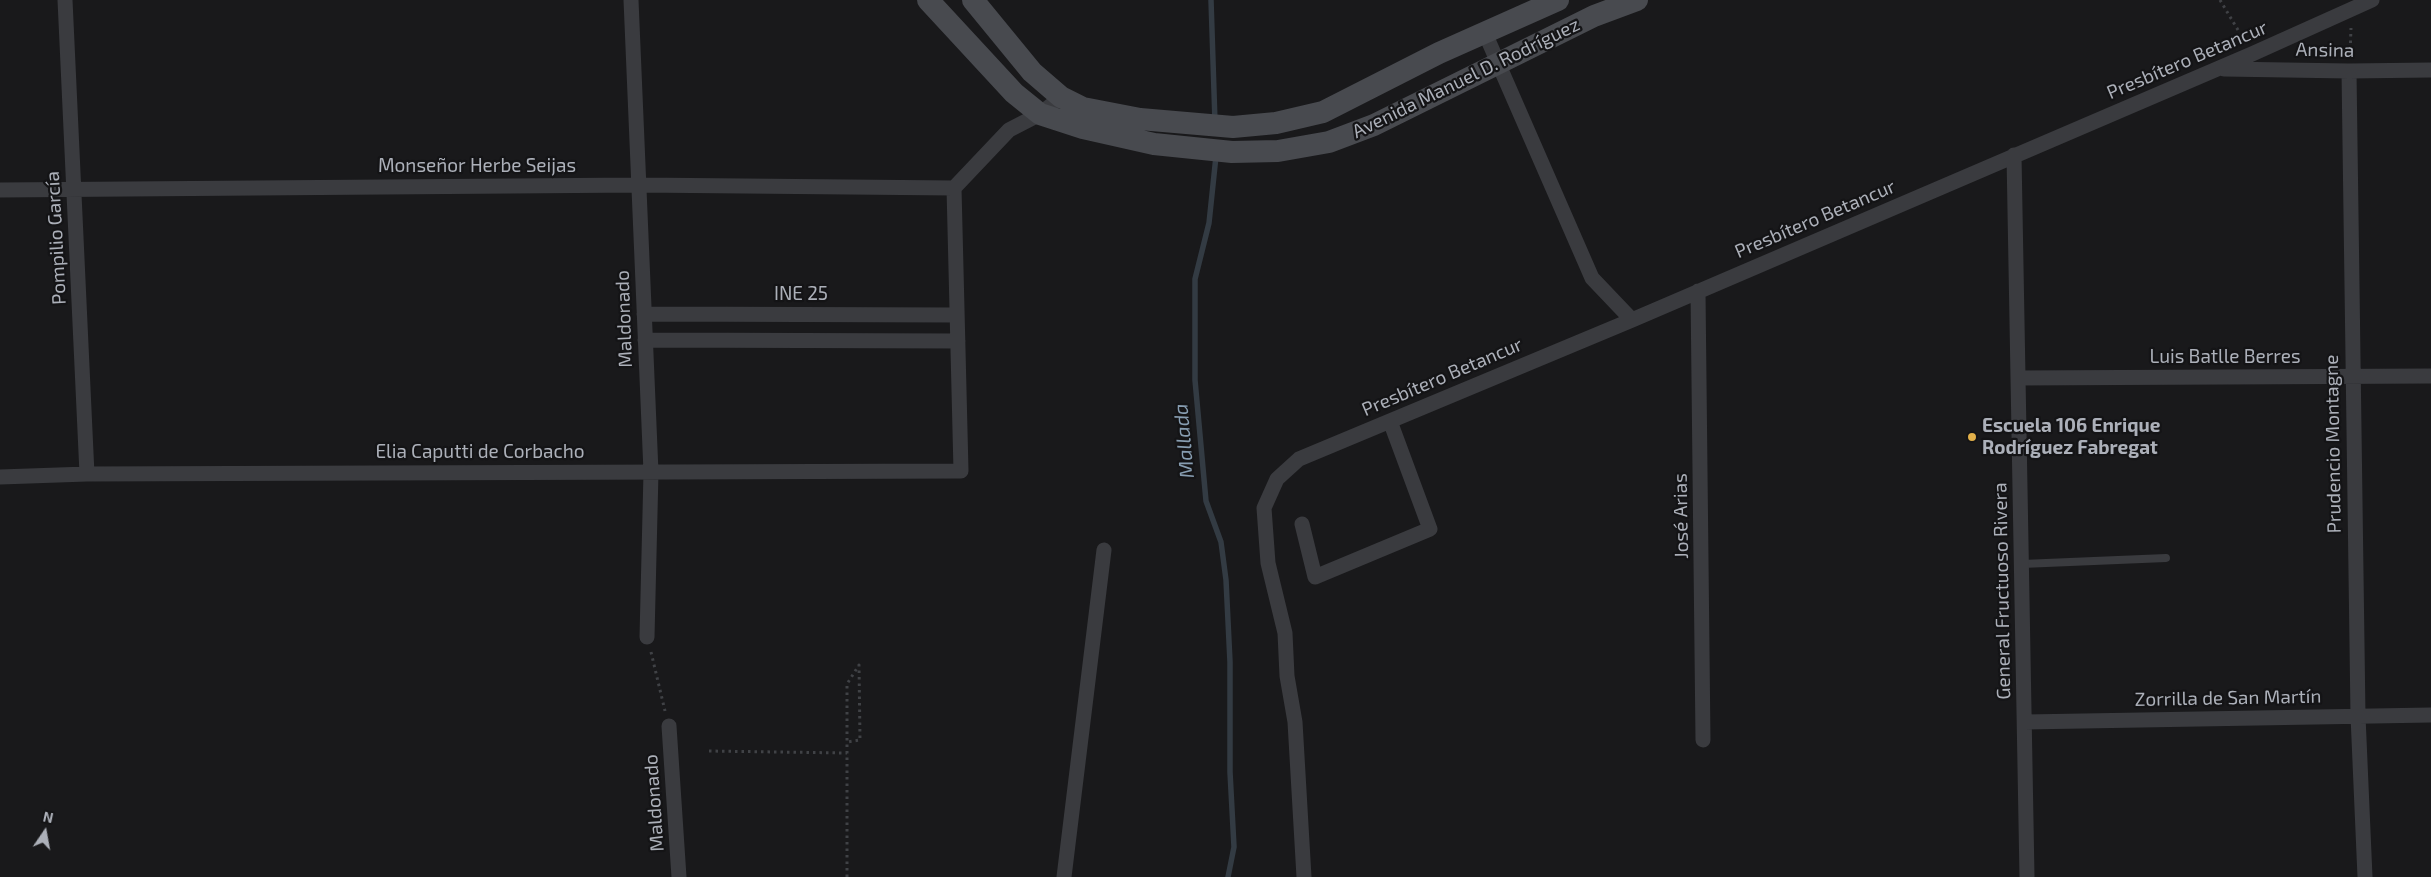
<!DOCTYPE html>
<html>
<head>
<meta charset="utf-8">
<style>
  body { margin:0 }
  #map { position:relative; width:2431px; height:877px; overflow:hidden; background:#19191b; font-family:"Exo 2",sans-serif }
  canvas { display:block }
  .north { position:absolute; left:20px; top:807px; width:50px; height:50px; -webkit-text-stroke:4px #141416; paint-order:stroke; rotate:12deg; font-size:14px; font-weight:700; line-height:20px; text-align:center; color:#acb0b9 }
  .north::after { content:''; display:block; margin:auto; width:18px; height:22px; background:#acb0b9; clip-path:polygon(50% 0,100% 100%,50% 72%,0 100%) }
</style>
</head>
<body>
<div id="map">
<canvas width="2431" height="877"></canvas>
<div class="north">N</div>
</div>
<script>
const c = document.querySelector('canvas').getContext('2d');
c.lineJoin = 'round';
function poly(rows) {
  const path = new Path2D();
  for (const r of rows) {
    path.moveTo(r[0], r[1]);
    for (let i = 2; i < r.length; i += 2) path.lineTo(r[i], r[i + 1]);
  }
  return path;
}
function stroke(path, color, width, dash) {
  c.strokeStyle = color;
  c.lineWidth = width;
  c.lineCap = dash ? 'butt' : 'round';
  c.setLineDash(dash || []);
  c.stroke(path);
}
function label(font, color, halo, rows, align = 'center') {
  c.font = font + ' "Exo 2",sans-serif';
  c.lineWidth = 4.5;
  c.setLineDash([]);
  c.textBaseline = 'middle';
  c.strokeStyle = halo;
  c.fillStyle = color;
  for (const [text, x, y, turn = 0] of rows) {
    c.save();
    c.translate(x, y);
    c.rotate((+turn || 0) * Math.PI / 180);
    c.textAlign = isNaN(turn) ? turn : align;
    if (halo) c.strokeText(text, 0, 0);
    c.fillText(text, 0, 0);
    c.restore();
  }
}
const stream = poly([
  [1211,0,1215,122],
  [1216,156,1209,223,1195,279,1195,380,1206,501,1221,542,1226,580,1230,662,1230,772,1234,847,1228,877]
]);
const path = poly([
  [2220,0,2244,40],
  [2350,56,2351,28],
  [651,652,665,711],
  [709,751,847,753],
  [847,877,847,684,859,665,860,740,847,742]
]);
const lane = poly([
  [2022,564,2166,558]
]);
const street = poly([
  [65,0,87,474],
  [631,0,651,472,647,637],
  [1485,33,1592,278,1632,320],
  [2224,69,2349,71,2431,70],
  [2349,71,2358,716,2365,877],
  [2014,155,2027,877],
  [0,190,639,185,954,188],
  [1698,291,1703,740],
  [644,314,957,315],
  [645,340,958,341],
  [2018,378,2431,376],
  [0,477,87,474,961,471,954,188,1009,130,1040,114,1061,97],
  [1302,524,1315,577,1430,529,1390,421],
  [2025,722,2431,715],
  [669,726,679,877],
  [1064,877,1104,550],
  [1304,877,1295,722,1287,676,1285,633,1268,563,1264,508,1277,479,1299,459,1632,320,2252,54,2372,0]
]);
const secondary = poly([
  [928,0,1014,93,1040,114,1083,128,1154,144,1232,152,1278,151,1329,142,1374,125,1594,16,1637,0],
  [973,0,1032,72,1061,97,1083,108,1140,119,1233,127,1276,123,1323,112,1439,53,1558,0]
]);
const markers = [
  [1972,437,5,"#e2b04a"]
];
const streetNames = [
  ["Ansina",2325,50,1],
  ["Presbítero Betancur",2187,60,-23],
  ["Avenida Manuel D. Rodríguez",1466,78,-26],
  ["Monseñor Herbe Seijas",477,166],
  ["Presbítero Betancur",1815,219,-23],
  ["Pompilio García",56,238,-93],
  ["INE 25",801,294],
  ["Maldonado",624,319,-92],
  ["Luis Batlle Berres",2225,357],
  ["Presbítero Betancur",1442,377,-23],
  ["Prudencio Montagne",2333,444,-91],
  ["Elia Caputti de Corbacho",480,452],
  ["José Arias",1681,516,-91],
  ["General Fructuoso Rivera",2002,591,-91],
  ["Zorrilla de San Martín",2228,698,-1],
  ["Maldonado",654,803,-94]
];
const poiNames = [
  ["Escuela 106 Enrique",1982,426],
  ["Rodríguez Fabregat",1982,448]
];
const waterNames = [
  ["Mallada",1184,441,-95]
];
stroke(stream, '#333b43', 5.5);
stroke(path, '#404246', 3, [2.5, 4]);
stroke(lane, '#3a3b3f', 8);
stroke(street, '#3a3b3f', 15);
stroke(secondary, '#484a4f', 22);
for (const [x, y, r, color] of markers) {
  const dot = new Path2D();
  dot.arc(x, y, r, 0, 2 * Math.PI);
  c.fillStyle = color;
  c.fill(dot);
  stroke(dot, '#141416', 2);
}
label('19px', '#acb0b9', '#141416', streetNames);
label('bold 19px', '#acb0b9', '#141416', poiNames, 'left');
label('italic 20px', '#879db1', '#141416', waterNames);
</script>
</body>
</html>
